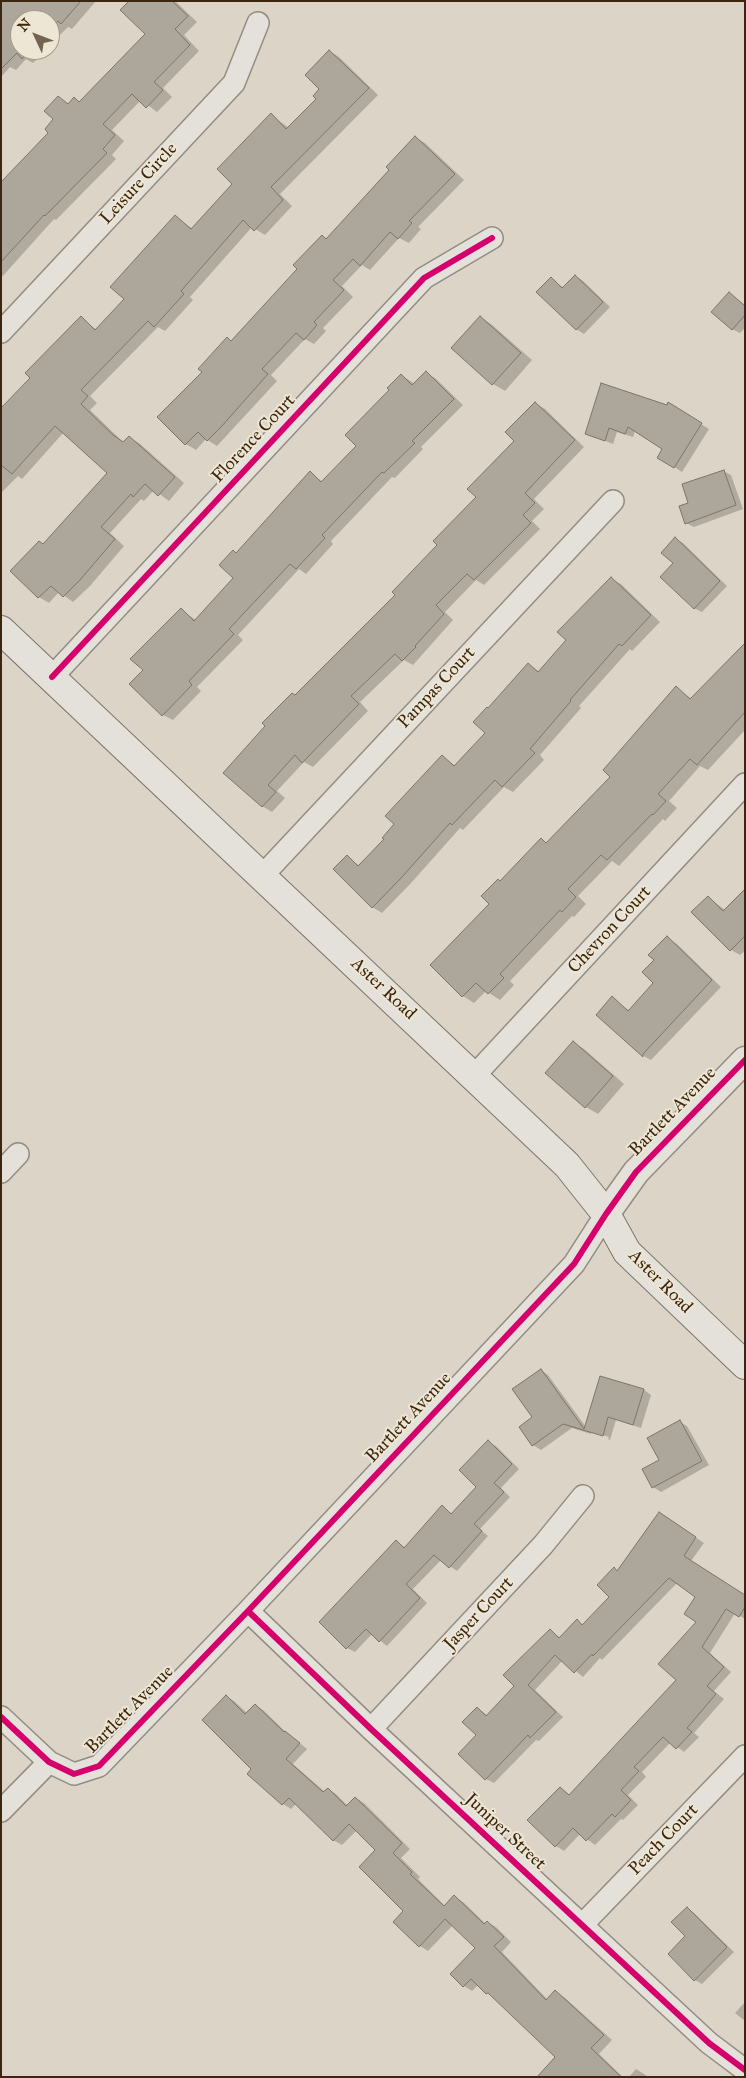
<!DOCTYPE html>
<html>
<head>
<meta charset="utf-8">
<style>
  body { margin:0 }
  #map { position:relative; width:746px; height:2078px; overflow:hidden; background:#dcd5c7; font-family:"IM FELL Great Primer",serif }
  canvas { display:block }
  .frame { position:absolute; inset:0; border:2px solid #3c270e; pointer-events:none }
  .north { position:absolute; left:10px; top:10px; width:50px; height:50px; box-sizing:border-box; background:#ede6d5; border:1px solid #a69a85; border-radius:50%; rotate:313deg; font-size:14px; font-weight:700; line-height:20px; text-align:center; color:#3c270e }
  .north::after { content:''; display:block; margin:auto; width:18px; height:22px; background:#74644f; clip-path:polygon(50% 0,100% 100%,50% 72%,0 100%) }
</style>
</head>
<body>
<div id="map">
<canvas width="746" height="2078"></canvas>
<div class="frame"></div>
<div class="north">N</div>
</div>
<script>
const c = document.querySelector('canvas').getContext('2d');
c.lineJoin = 'round';
function fill(path, color) {
  c.fillStyle = color;
  c.fill(path, 'evenodd');
}
function poly(rows) {
  const path = new Path2D();
  for (const r of rows) {
    path.moveTo(r[0], r[1]);
    for (let i = 2; i < r.length; i += 2) path.lineTo(r[i], r[i + 1]);
  }
  return path;
}
function stroke(path, color, width, dash) {
  c.strokeStyle = color;
  c.lineWidth = width;
  c.lineCap = dash ? 'butt' : 'round';
  c.setLineDash(dash || []);
  c.stroke(path);
}
function label(font, color, halo, rows, align = 'center') {
  c.font = font + ' "IM FELL Great Primer",serif';
  c.lineWidth = 4;
  c.setLineDash([]);
  c.textBaseline = 'middle';
  c.strokeStyle = halo;
  c.fillStyle = color;
  for (const [text, x, y, turn = 0] of rows) {
    c.save();
    c.translate(x, y);
    c.rotate((+turn || 0) * Math.PI / 180);
    c.textAlign = isNaN(turn) ? turn : align;
    if (halo) c.strokeText(text, 0, 0);
    c.fillText(text, 0, 0);
    c.restore();
  }
}
const shadow = poly([
  [1,1,96,1,72,29,68,27,50,45,50,20,20,20,20,50,46,50,33,63,26,59,16,70,10,67,1,77],
  [131,1,175,1,197,22,184,35,199,51,163,88,172,97,157,112,141,100,112,130,124,141,112,155,116,159,56,220,54,219,1,278,1,184,50,133,55,119,58,97,69,104,74,99,81,102,147,34],
  [329,51,339,57,378,95,280,194,292,206,265,235,252,227,190,297,193,300,165,331,158,327,90,396,97,403,90,410,122,441,124,443,129,438,139,443,184,483,169,501,154,490,144,501,141,499,110,533,124,546,90,586,73,602,59,592,49,603,39,597,12,571,44,545,108,473,64,432,22,479,18,476,1,493,1,409,32,378,81,318,97,330,126,299,175,217,193,229,234,184,271,115,289,128,318,99],
  [416,138,425,143,464,180,418,227,421,229,409,243,399,238,370,270,362,265,342,286,353,297,323,328,326,331,314,344,305,339,271,375,277,381,217,446,206,439,196,450,186,444,204,372,227,339,232,341,298,269,322,236,327,239,390,169],
  [576,276,583,281,610,307,584,334,576,329,551,279,564,288],
  [729,293,745,305,745,328,740,333,732,329],
  [480,317,491,324,532,360,505,391,493,384,453,348],
  [426,373,435,378,463,405,421,447,423,449,395,478,392,477,331,541,333,544,306,574,299,569,238,635,243,640,197,687,201,691,173,720,163,715,144,670,181,610,196,620,235,578,237,554,310,473,323,482,358,446,391,390,401,375,415,384],
  [535,403,545,409,584,447,534,499,544,509,532,521,540,529,484,585,476,580,445,612,453,620,413,665,404,660,360,702,368,711,313,767,304,762,277,791,285,798,272,812,262,806,225,773,296,696,396,595,439,545,477,497,516,441],
  [668,404,709,429,682,472,659,457,664,448,635,431,633,437,617,432,613,444,586,433],
  [723,471,731,475,743,509,694,527,686,523,690,503],
  [676,539,683,543,727,586,702,612,694,608,675,563],
  [611,579,621,584,660,622,632,651,630,649,579,706,581,708,540,755,544,760,513,792,504,787,463,830,460,828,412,882,382,913,372,907,347,857,360,866,386,839,442,757,456,766,486,733,489,710,529,665,540,672,568,640],
  [745,645,745,730,708,770,700,766,669,801,677,808,665,821,663,819,619,866,612,861,578,896,586,904,574,917,572,916,510,981,514,985,500,1000,486,991,474,1003,463,996,431,965,491,904,500,882,541,840,548,843,612,777,676,688,692,699],
  [745,891,745,951,740,955,731,950,708,897,725,910],
  [667,938,677,944,721,987,651,1060,642,1055,612,998,630,1011,655,983,655,960],
  [573,1042,584,1049,624,1084,598,1114,586,1107,547,1072],
  [541,1370,548,1375,586,1427,601,1377,644,1390,651,1395,641,1428,616,1420,610,1440,608,1439,609,1437,591,1431,591,1434,572,1428,541,1450,533,1445,520,1427,534,1417],
  [680,1422,687,1426,709,1465,661,1492,653,1487],
  [488,1442,496,1446,519,1469,501,1488,510,1497,480,1529,488,1536,457,1571,441,1560,413,1589,427,1603,387,1646,372,1634,355,1652,347,1648,321,1622,396,1541,406,1548,442,1507,453,1514,478,1487],
  [667,1518,704,1543,691,1561,745,1596,745,1619,735,1613,710,1653,731,1672,714,1691,724,1699,694,1733,699,1737,684,1752,671,1742,642,1772,646,1777,628,1795,638,1805,623,1820,621,1819,595,1845,580,1834,564,1851,556,1846,560,1788,570,1795,678,1680,697,1621,696,1596,677,1583,602,1660,600,1658,583,1677,563,1660,535,1690,563,1717,539,1741,536,1740,494,1783,486,1779,478,1735,478,1708,488,1716,516,1686,550,1631,561,1638,577,1621,584,1625,611,1597,614,1569,619,1572],
  [226,1696,234,1701,247,1713,255,1705,263,1710,287,1733,307,1749,293,1764,325,1792,328,1789,336,1794,348,1806,356,1798,364,1803,410,1849,401,1858,420,1877,418,1879,445,1906,454,1897,463,1902,486,1924,487,1922,496,1927,511,1942,502,1952,548,2000,555,1992,564,1997,612,2040,599,2054,623,2077,546,2077,557,2057,496,1998,478,1985,472,1991,464,1986,452,1974,477,1948,453,1925,428,1951,420,1946,377,1850,357,1830,342,1845,333,1840,297,1803,291,1809,283,1804,249,1774,253,1769],
  [687,1909,694,1913,734,1952,702,1984,695,1980,687,1936],
  [745,2002,745,2021,735,2013],
  [636,2069,644,2074,648,2077,629,2077]
]);
const building = poly([
  [1,1,81,1,61,24,58,21,50,30,50,20,20,20,20,50,30,50,22,59,17,53,1,69,1,1],
  [129,1,172,1,188,16,175,29,190,45,154,82,163,90,146,108,132,94,103,124,115,135,103,149,107,153,45,216,44,215,1,262,1,182,48,133,45,129,53,119,44,111,58,96,68,104,74,97,79,102,145,34,120,10,129,1],
  [329,50,369,88,271,187,283,200,254,231,243,220,181,291,184,294,154,327,148,321,81,390,88,396,81,404,112,434,123,442,129,436,175,477,158,496,145,484,133,497,131,494,101,527,115,539,80,580,63,597,51,586,38,598,10,571,39,541,43,544,107,473,55,426,12,474,1,465,1,408,30,378,25,373,81,316,95,330,124,299,110,287,175,215,191,229,232,184,217,169,271,113,286,129,316,99,313,96,319,89,305,75,329,50],
  [415,136,455,174,409,221,412,223,398,239,390,232,360,266,353,259,333,280,344,290,314,322,317,325,304,340,296,333,262,369,268,374,221,427,207,441,198,432,185,445,157,417,202,372,198,369,227,337,231,341,297,269,293,265,322,235,326,239,389,170,386,167,415,136],
  [575,275,603,302,576,330,536,292,551,277,562,288,575,275],
  [729,292,745,306,745,315,732,330,711,312,729,292],
  [480,316,521,353,492,385,451,348,480,316],
  [426,371,454,399,412,441,415,443,384,473,382,472,322,535,325,538,296,569,290,564,229,629,234,634,189,681,192,685,162,716,129,684,143,670,130,659,181,608,194,621,233,578,219,565,233,550,236,553,310,471,321,482,356,446,345,435,389,390,387,388,401,374,412,385,426,371],
  [601,383,667,405,668,402,702,423,674,468,657,458,662,449,628,427,625,434,609,428,605,441,585,434,601,383],
  [535,402,575,440,525,493,535,503,523,515,531,523,474,580,467,574,436,605,444,614,415,646,416,647,402,661,395,654,351,696,359,704,302,763,295,755,268,785,276,792,262,807,223,773,265,726,262,723,292,693,295,695,395,595,392,592,437,545,433,541,476,497,467,489,514,441,505,432,535,402],
  [724,470,736,505,685,524,679,506,688,503,682,484,724,470],
  [675,537,720,581,694,609,660,577,673,563,661,553,675,537],
  [611,577,651,615,622,646,619,644,570,700,571,701,530,749,535,753,502,787,495,780,452,825,450,823,402,877,372,908,333,869,347,855,358,866,384,839,382,838,394,824,385,816,442,755,454,766,485,733,473,722,487,707,488,708,528,663,538,672,566,640,557,632,611,577],
  [745,643,745,712,697,765,690,759,658,794,666,801,653,815,652,814,607,860,601,855,568,889,576,897,562,912,560,910,500,974,504,978,488,994,476,983,462,997,430,965,489,904,481,896,498,879,500,881,541,838,546,843,610,777,603,770,676,686,690,699,745,643],
  [745,889,745,936,730,951,691,912,708,896,723,911,745,889],
  [667,936,712,980,643,1054,643,1057,596,1015,612,996,628,1011,653,983,642,972,654,960,648,955,667,936],
  [573,1041,613,1076,585,1108,545,1073,573,1041],
  [541,1369,584,1429,600,1376,644,1389,633,1425,608,1417,603,1436,563,1424,532,1446,519,1427,532,1417,512,1389,541,1369],
  [680,1420,702,1461,652,1488,642,1469,659,1460,647,1438,680,1420],
  [488,1440,512,1464,494,1483,504,1492,474,1524,482,1531,449,1568,434,1555,406,1584,420,1598,379,1642,366,1629,346,1649,319,1622,396,1540,404,1548,442,1505,451,1514,476,1487,459,1470,488,1440],
  [659,1512,696,1537,684,1556,745,1595,745,1607,739,1617,726,1609,702,1647,724,1667,707,1686,716,1694,687,1728,692,1732,676,1749,663,1737,634,1767,639,1771,621,1790,631,1800,615,1817,612,1814,586,1841,573,1828,555,1847,527,1820,560,1787,569,1795,676,1680,658,1664,696,1622,684,1614,695,1597,669,1578,593,1656,592,1654,574,1673,555,1655,528,1685,556,1712,530,1738,528,1735,485,1780,458,1754,476,1735,462,1722,477,1707,486,1716,514,1686,503,1675,550,1629,559,1638,577,1619,582,1625,609,1597,597,1585,614,1567,617,1571,659,1512],
  [226,1695,245,1714,255,1704,284,1732,285,1731,300,1743,286,1759,323,1792,328,1788,346,1806,355,1797,402,1843,393,1853,412,1872,410,1874,444,1906,454,1895,484,1924,487,1921,504,1937,494,1946,546,2000,555,1990,604,2035,591,2048,621,2077,537,2077,555,2057,488,1993,486,1994,471,1979,463,1987,450,1974,475,1948,445,1919,419,1947,393,1922,403,1911,359,1867,375,1850,349,1824,333,1841,289,1798,282,1805,247,1774,251,1769,202,1720,226,1695],
  [687,1907,727,1947,694,1981,668,1954,685,1936,671,1922,687,1907]
]);
const minor = poly([
  [1,332,234,83,258,23],
  [52,677,424,278,492,238],
  [262,876,613,501],
  [474,1076,745,784],
  [1,1172,18,1154],
  [248,1611,371,1729,709,2043,745,2070],
  [1,1717,49,1762,74,1774,99,1766,248,1611,574,1264,606,1214],
  [371,1729,543,1545,583,1496],
  [1,1811,49,1762],
  [583,1924,745,1756]
]);
const tertiary = poly([
  [606,1214,636,1172,745,1060]
]);
const secondary = poly([
  [1,630,567,1165,606,1214,627,1252,745,1365]
]);
const cycleway = poly([
  [52,677,424,278,492,238],
  [248,1611,371,1729,709,2043,745,2070],
  [1,1717,49,1762,74,1774,99,1766,248,1611,574,1264,606,1214,636,1172,745,1060]
]);
const streetNames = [
  ["Leisure Circle",139,184,-47],
  ["Florence Court",254,439,-47],
  ["Pampas Court",437,688,-47],
  ["Chevron Court",610,930,-47],
  ["Aster Road",383,989,43],
  ["Bartlett Avenue",673,1112,-46],
  ["Aster Road",660,1282,45],
  ["Bartlett Avenue",409,1418,-47],
  ["Jasper Court",479,1614,-47],
  ["Bartlett Avenue",130,1710,-45],
  ["Juniper Street",505,1832,43],
  ["Peach Court",664,1840,-46]
];
fill(shadow, '#0003');
fill(building, '#ada69b');
stroke(building, '#7c756a', 1);
stroke(minor, '#938c81', 24);
stroke(tertiary, '#938c81', 29);
stroke(secondary, '#7c756a', 30);
stroke(minor, '#e4e1da', 21);
stroke(tertiary, '#e4e1da', 26);
stroke(secondary, '#e4e1da', 28);
stroke(cycleway, '#d6006c', 6);
label('18px', '#3c270e', '#ede6d5', streetNames);
</script>
</body>
</html>
